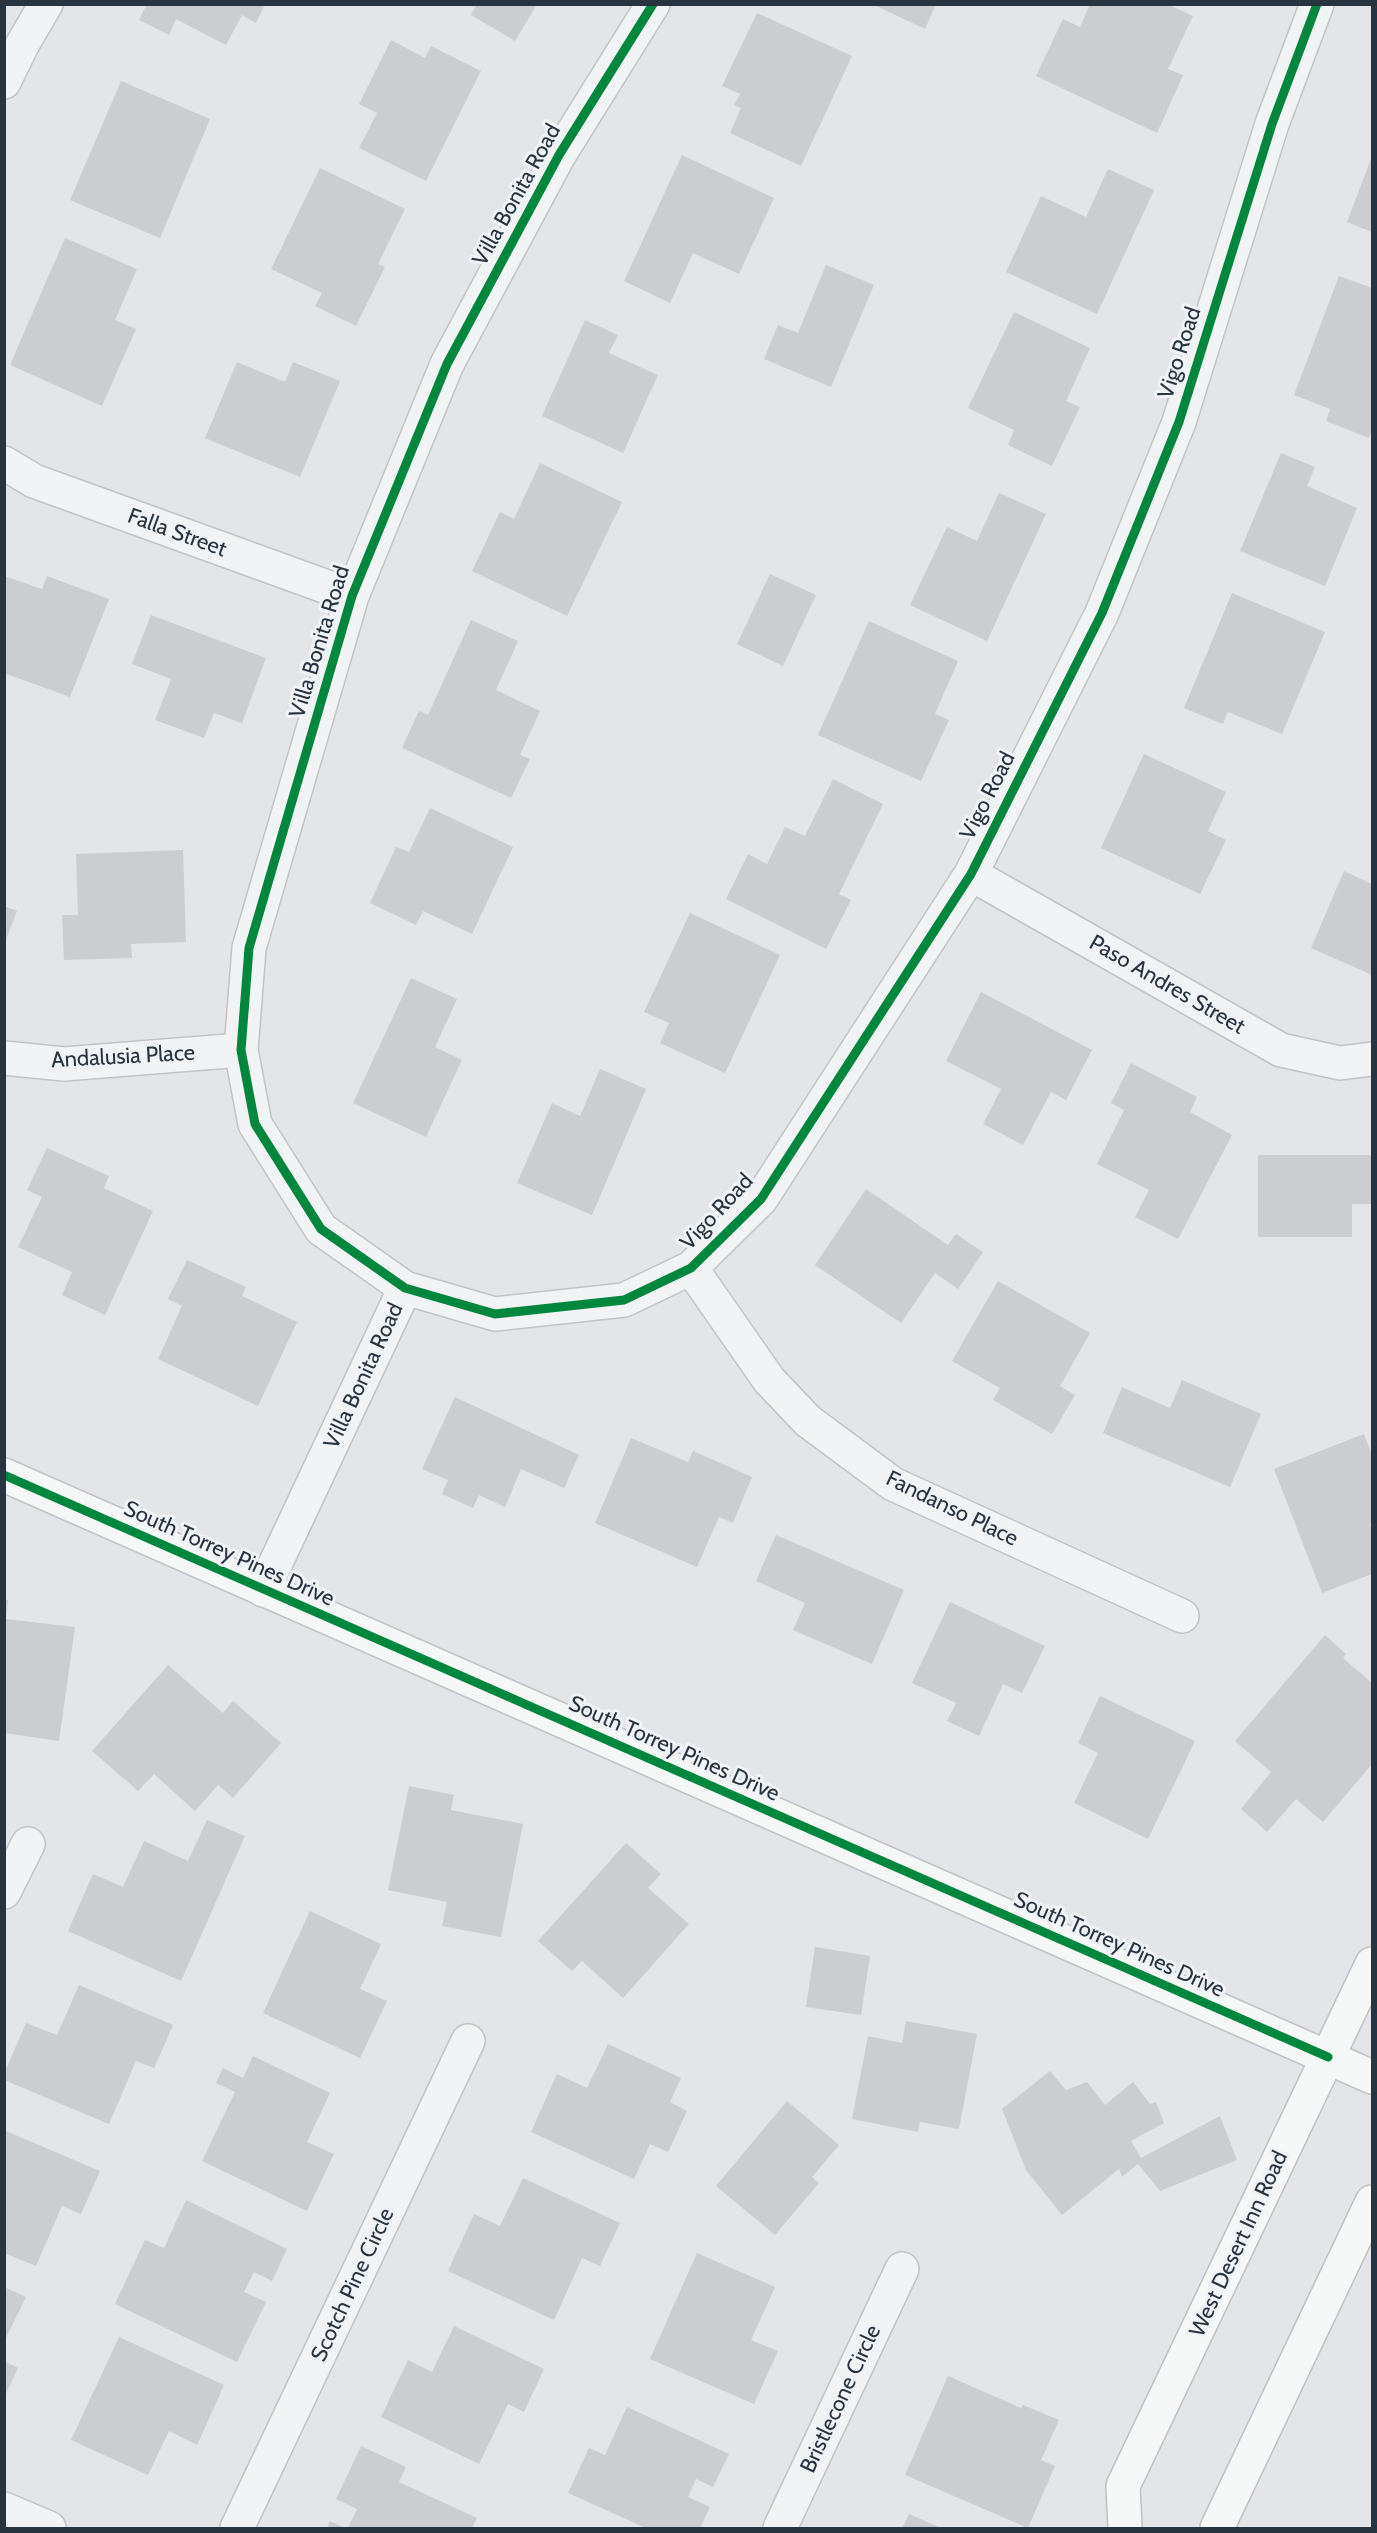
<!DOCTYPE html>
<html>
<head>
<meta charset="utf-8">
<style>
  body { margin:0 }
  #map { position:relative; width:1377px; height:2533px; overflow:hidden; background:#e3e5e8; font-family:Cabin,sans-serif }
  canvas { display:block }
  .frame { position:absolute; inset:0; border:6px solid #293441; pointer-events:none }
</style>
</head>
<body>
<div id="map">
<canvas width="1377" height="2533"></canvas>
<div class="frame"></div>
</div>
<script>
const c = document.querySelector('canvas').getContext('2d');
c.lineJoin = 'round';
function fill(path, color) {
  c.fillStyle = color;
  c.fill(path, 'evenodd');
}
function poly(rows) {
  const path = new Path2D();
  for (const r of rows) {
    path.moveTo(r[0], r[1]);
    for (let i = 2; i < r.length; i += 2) path.lineTo(r[i], r[i + 1]);
  }
  return path;
}
function stroke(path, color, width, dash) {
  c.strokeStyle = color;
  c.lineWidth = width;
  c.lineCap = dash ? 'butt' : 'round';
  c.setLineDash(dash || []);
  c.stroke(path);
}
function label(font, color, halo, rows, align = 'center') {
  c.font = font + ' Cabin,sans-serif';
  c.lineWidth = 6;
  c.setLineDash([]);
  c.textBaseline = 'middle';
  c.strokeStyle = halo;
  c.fillStyle = color;
  for (const [text, x, y, turn = 0] of rows) {
    c.save();
    c.translate(x, y);
    c.rotate((+turn || 0) * Math.PI / 180);
    c.textAlign = isNaN(turn) ? turn : align;
    if (halo) c.strokeText(text, 0, 0);
    c.fillText(text, 0, 0);
    c.restore();
  }
}
const building = poly([
  [147,4,265,4,256,23,242,15,226,45,176,19,169,35,139,20],
  [477,4,537,4,515,41,471,15],
  [872,4,936,4,925,29],
  [1090,4,1167,4,1193,16,1168,69,1183,75,1157,133,1036,76,1063,19,1080,27],
  [757,13,852,56,801,166,730,133,741,108,734,105,740,94,722,86],
  [391,40,425,58,431,46,481,71,426,181,359,148,377,113,359,104],
  [121,81,210,119,160,238,70,200],
  [682,155,774,198,739,274,693,253,670,303,624,281],
  [1372,156,1372,232,1347,222],
  [320,168,405,209,378,264,385,267,356,326,315,306,322,293,271,269],
  [1108,169,1154,190,1097,314,1006,272,1041,196,1086,217],
  [65,238,137,269,115,320,136,329,102,406,10,365],
  [826,265,874,285,831,387,764,359,778,325,798,333],
  [1339,276,1372,288,1372,429,1369,438,1326,421,1330,409,1294,395],
  [1014,312,1090,348,1066,401,1080,407,1052,466,1008,445,1014,430,968,408],
  [585,320,618,335,609,353,658,375,623,453,542,416],
  [237,362,285,382,293,362,340,381,300,477,205,438],
  [1281,453,1315,467,1307,486,1357,508,1325,586,1240,551],
  [540,463,622,502,567,616,472,571,500,512,514,519],
  [999,493,1046,514,987,641,910,605,947,527,977,541],
  [770,574,816,595,783,666,737,644],
  [4,576,42,589,47,576,109,599,70,697,4,673],
  [1232,593,1325,632,1282,734,1228,712,1223,724,1184,708],
  [151,615,266,658,242,723,214,713,204,738,155,720,171,679,132,664],
  [471,620,518,641,496,690,540,711,520,755,530,759,511,798,402,748,419,711,428,715],
  [869,621,958,661,935,714,949,720,921,781,818,735],
  [1144,754,1226,792,1208,831,1226,840,1200,894,1101,848],
  [833,779,883,804,839,894,851,900,826,949,726,899,748,854,767,864,785,827,805,836],
  [430,808,513,847,472,934,423,911,416,925,370,903,396,847,409,852],
  [183,850,186,942,131,944,132,958,64,960,62,915,78,915,76,854],
  [1344,871,1372,884,1372,975,1311,948],
  [4,906,17,911,5,942,4,942],
  [690,913,780,955,725,1073,660,1043,669,1023,644,1012],
  [411,978,457,999,435,1047,462,1060,426,1137,353,1103],
  [981,992,1092,1050,1066,1100,1051,1092,1023,1145,983,1124,1001,1089,946,1061],
  [1131,1063,1197,1097,1190,1112,1232,1135,1178,1239,1135,1217,1149,1190,1097,1164,1124,1110,1111,1103],
  [600,1069,646,1089,592,1215,517,1183,552,1103,580,1116],
  [47,1148,109,1176,104,1188,153,1211,105,1315,62,1295,72,1272,18,1247,42,1197,27,1190],
  [1258,1155,1372,1155,1372,1204,1352,1204,1352,1237,1258,1237],
  [866,1189,948,1245,956,1234,983,1252,958,1289,935,1273,901,1323,815,1265],
  [187,1260,246,1287,242,1296,297,1322,258,1406,158,1359,182,1306,168,1299],
  [998,1281,1090,1333,1060,1386,1075,1395,1052,1434,993,1400,1000,1388,952,1361],
  [1182,1380,1261,1414,1230,1487,1103,1433,1122,1387,1170,1408],
  [455,1397,579,1455,564,1488,521,1469,505,1507,479,1495,473,1508,442,1494,448,1480,422,1469],
  [1364,1434,1372,1455,1372,1523,1370,1524,1372,1531,1372,1574,1322,1593,1274,1469],
  [631,1438,688,1462,693,1451,752,1477,733,1523,719,1517,697,1567,595,1523],
  [776,1535,904,1590,872,1664,793,1630,805,1603,756,1581],
  [4,1600,8,1600,6,1619,75,1627,59,1741,4,1733],
  [950,1602,1045,1646,1022,1693,1003,1684,979,1736,947,1721,956,1703,912,1683],
  [1325,1635,1346,1654,1343,1658,1372,1683,1372,1764,1323,1822,1296,1799,1267,1832,1241,1809,1271,1772,1235,1741],
  [168,1665,223,1713,233,1701,281,1743,233,1798,218,1785,195,1811,154,1774,138,1791,92,1751],
  [1100,1696,1195,1741,1148,1839,1074,1803,1098,1753,1078,1743],
  [409,1786,454,1795,451,1810,523,1824,501,1937,442,1926,447,1902,388,1890],
  [207,1820,245,1836,181,1981,68,1931,93,1874,123,1887,144,1841,188,1861],
  [626,1843,661,1874,648,1888,689,1924,623,1998,582,1961,572,1971,538,1941],
  [310,1911,381,1944,360,1989,387,2001,360,2058,263,2013],
  [815,1947,870,1956,861,2015,806,2007],
  [79,1985,173,2025,154,2068,136,2061,109,2124,4,2080,4,2074,26,2023,57,2035],
  [906,2021,977,2034,959,2129,920,2122,918,2132,852,2119,868,2036,902,2043],
  [608,2044,681,2078,670,2102,687,2111,668,2152,650,2144,634,2179,531,2132,557,2074,587,2088],
  [253,2056,330,2093,307,2142,334,2154,307,2211,202,2161,235,2092,216,2083,223,2068,243,2078],
  [1050,2071,1066,2090,1087,2082,1105,2105,1133,2082,1150,2104,1156,2102,1164,2123,1131,2141,1141,2158,1220,2116,1237,2160,1160,2191,1138,2164,1122,2177,1119,2169,1062,2215,1026,2170,1002,2109],
  [787,2101,839,2145,812,2177,819,2183,775,2235,716,2186],
  [6,2131,100,2171,81,2214,62,2206,36,2266,4,2253],
  [523,2178,620,2223,600,2266,582,2258,554,2320,448,2271,474,2214,500,2226],
  [186,2200,287,2249,272,2281,254,2272,244,2292,266,2302,237,2362,115,2304,145,2240,164,2248],
  [697,2253,775,2287,751,2340,778,2351,754,2404,650,2359],
  [4,2287,26,2297,4,2342],
  [454,2326,544,2369,524,2412,508,2404,479,2464,381,2417,408,2360,432,2372],
  [119,2337,224,2385,197,2445,169,2431,148,2475,71,2440],
  [4,2361,18,2368,4,2398],
  [948,2376,1021,2408,1023,2405,1059,2420,1041,2460,1055,2466,1028,2528,905,2475],
  [627,2407,729,2454,713,2487,696,2479,688,2497,710,2507,700,2528,646,2528,568,2493,589,2448,605,2455],
  [361,2446,406,2467,399,2482,477,2518,472,2528,348,2528,357,2509,336,2499],
  [909,2514,941,2528,902,2528],
  [330,2521,345,2528,327,2528]
]);
const street = poly([
  [653,4,559,155,447,364,352,596,249,948,241,1050,255,1124,321,1229,405,1288,495,1314,624,1300,691,1268,761,1199,971,874,1102,613,1179,422,1272,124,1317,4],
  [4,82,22,45,46,4],
  [4,463,34,481,352,596],
  [971,874,1281,1050,1340,1063,1372,1059],
  [4,1058,64,1064,241,1050],
  [691,1268,769,1380,808,1421,893,1484,1182,1616],
  [263,1590,405,1288],
  [4,1892,28,1844],
  [4,2509,49,2528],
  [237,2528,468,2041],
  [780,2528,902,2269]
]);
const secondary = poly([
  [4,1475,1372,2077]
]);
const primary = poly([
  [1125,2528,1123,2486,1372,1964],
  [1217,2528,1372,2202]
]);
const cycleway = poly([
  [653,4,559,155,447,364,352,596,249,948,241,1050,255,1124,321,1229,405,1288,495,1314,624,1300,691,1268,761,1199,971,874,1102,613,1179,422,1272,124,1317,4],
  [4,1475,1328,2057]
]);
const streetNames = [
  ["Villa Bonita Road",517,195,-61],
  ["Vigo Road",1180,353,-72],
  ["Falla Street",177,533,20],
  ["Villa Bonita Road",320,642,-73],
  ["Vigo Road",988,796,-63],
  ["Paso Andres Street",1167,985,30],
  ["Andalusia Place",123,1057,-3],
  ["Vigo Road",717,1212,-47],
  ["Villa Bonita Road",364,1376,-65],
  ["Fandanso Place",952,1509,26],
  ["South Torrey Pines Drive",229,1554,24],
  ["South Torrey Pines Drive",674,1749,24],
  ["South Torrey Pines Drive",1119,1945,24],
  ["West Desert Inn Road",1239,2244,-65],
  ["Scotch Pine Circle",353,2285,-65],
  ["Bristlecone Circle",841,2399,-65]
];
fill(building, '#cbcdd0');
stroke(street, '#c1c3c6', 36);
stroke(secondary, '#c1c3c6', 36);
stroke(primary, '#bfc2c5', 36);
stroke(street, '#f2f3f5', 33);
stroke(secondary, '#f6f7f7', 33);
stroke(primary, '#f6f7f7', 33);
stroke(cycleway, '#00873e', 9);
label('22px', '#293441', '#f1f4f7', streetNames);
</script>
</body>
</html>
